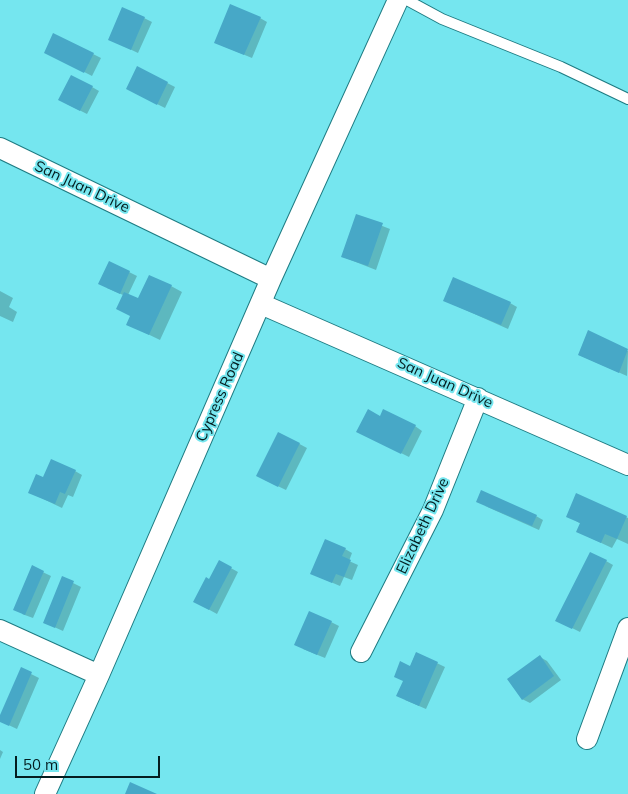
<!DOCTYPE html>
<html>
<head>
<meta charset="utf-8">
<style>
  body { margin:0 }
  #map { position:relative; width:628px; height:794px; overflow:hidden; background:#75e6ef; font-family:Mulish,sans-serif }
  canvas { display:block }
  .scale { position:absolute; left:15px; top:756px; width:145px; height:22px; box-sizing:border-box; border:2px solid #041d1f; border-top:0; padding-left:6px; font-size:15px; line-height:18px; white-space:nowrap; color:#041d1f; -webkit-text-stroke:4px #75e6ef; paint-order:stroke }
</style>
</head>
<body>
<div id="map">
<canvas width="628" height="794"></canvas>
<div class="scale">50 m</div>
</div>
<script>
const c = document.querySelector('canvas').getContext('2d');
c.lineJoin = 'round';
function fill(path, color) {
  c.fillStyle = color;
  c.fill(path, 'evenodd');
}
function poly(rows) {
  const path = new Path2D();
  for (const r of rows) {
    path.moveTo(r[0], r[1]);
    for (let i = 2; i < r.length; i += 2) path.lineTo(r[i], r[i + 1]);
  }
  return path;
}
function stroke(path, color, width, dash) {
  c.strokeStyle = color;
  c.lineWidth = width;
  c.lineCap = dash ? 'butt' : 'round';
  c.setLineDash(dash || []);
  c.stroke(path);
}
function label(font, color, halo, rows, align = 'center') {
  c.font = font + ' Mulish,sans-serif';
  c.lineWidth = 4;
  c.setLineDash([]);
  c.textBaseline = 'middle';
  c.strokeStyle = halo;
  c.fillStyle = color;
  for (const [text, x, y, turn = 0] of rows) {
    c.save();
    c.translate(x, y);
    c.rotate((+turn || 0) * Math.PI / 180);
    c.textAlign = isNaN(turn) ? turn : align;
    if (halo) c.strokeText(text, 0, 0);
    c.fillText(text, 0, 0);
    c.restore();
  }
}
const shadow = poly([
  [144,18,152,22,138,53,117,43],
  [260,18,267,22,252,58,223,46],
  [93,54,101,58,92,76,53,56],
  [138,68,175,87,165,108,135,93],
  [92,87,99,91,87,114,67,104],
  [357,216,390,229,376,270,343,257],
  [109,262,137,276,128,295,139,300,171,286,182,292,160,340,127,324,131,316,123,295,107,288],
  [0,291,13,298,9,307,17,312,13,322,0,316],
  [510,303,517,307,508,329,452,304],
  [589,332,628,351,627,376,579,355],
  [381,417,415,426,422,431,409,457,365,435],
  [279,433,307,448,286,490,265,480],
  [75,471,82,475,73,497,68,495,62,508,37,496,44,478],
  [577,495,628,518,628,544,617,539,612,548,578,532,581,524,568,516],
  [485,506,536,516,543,520,539,530],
  [345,549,352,553,349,561,358,565,352,580,344,577,340,586,319,577],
  [606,561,613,565,580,632,564,624],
  [220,562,238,572,217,614,195,602,210,581],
  [32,567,51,576,33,618,22,614],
  [63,578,81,587,63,631,52,626],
  [331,622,339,626,325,658,303,649],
  [416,653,445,667,426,709,405,700,410,667],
  [540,657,547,661,561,680,530,703,522,699],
  [21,669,39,678,17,729,0,721,0,718],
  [0,750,3,752,0,759]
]);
const building = poly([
  [230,4,261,17,244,55,214,43],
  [122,7,145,17,131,50,108,40],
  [53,33,94,53,84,73,44,53],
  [137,66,168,82,157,105,126,89],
  [71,75,93,86,80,111,58,100],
  [356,214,383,223,368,266,341,257],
  [109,261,130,271,120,294,98,284],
  [149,275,172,285,149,335,126,325,130,316,116,309,124,292,138,298],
  [453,277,511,302,501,325,443,301],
  [588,330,628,349,619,373,578,355],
  [368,409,380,416,383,409,416,425,401,454,356,432],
  [278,432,300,443,278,487,256,476],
  [51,459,76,470,65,494,60,492,55,504,28,493,36,474,43,477],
  [481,490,537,515,532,526,476,502],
  [576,493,627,516,617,539,605,534,601,543,576,532,580,523,566,517],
  [325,539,346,548,342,556,351,560,344,577,336,574,332,583,310,574],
  [590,552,607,560,572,629,555,621],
  [219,560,232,567,209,610,193,602,206,577,209,579],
  [32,565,44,571,25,615,13,610],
  [62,576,74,581,55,628,43,623],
  [309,611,332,621,317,655,294,645],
  [416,652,438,662,419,706,396,696,403,681,394,677,400,661,410,666],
  [540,655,554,676,522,700,507,679],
  [21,667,32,672,9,726,0,722,0,715],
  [130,782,157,794,125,794]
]);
const lane = poly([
  [407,0,442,19,561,67,628,99]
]);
const street = poly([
  [0,148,271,279],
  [261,304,628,465],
  [0,630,99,675],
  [361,652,433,510,478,398],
  [587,739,628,628],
  [45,794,99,675,271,279,398,0]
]);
const streetNames = [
  ["San Juan Drive",82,187,25],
  ["San Juan Drive",445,383,24],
  ["Cypress Road",220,397,-66],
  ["Elizabeth Drive",423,526,-65]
];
fill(shadow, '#0003');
fill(building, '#47a8c7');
stroke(lane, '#1e7b82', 12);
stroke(street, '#1e7b82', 22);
stroke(lane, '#fff', 10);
stroke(street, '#fff', 20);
label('15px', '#041d1f', '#75e6ef', streetNames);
</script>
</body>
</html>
